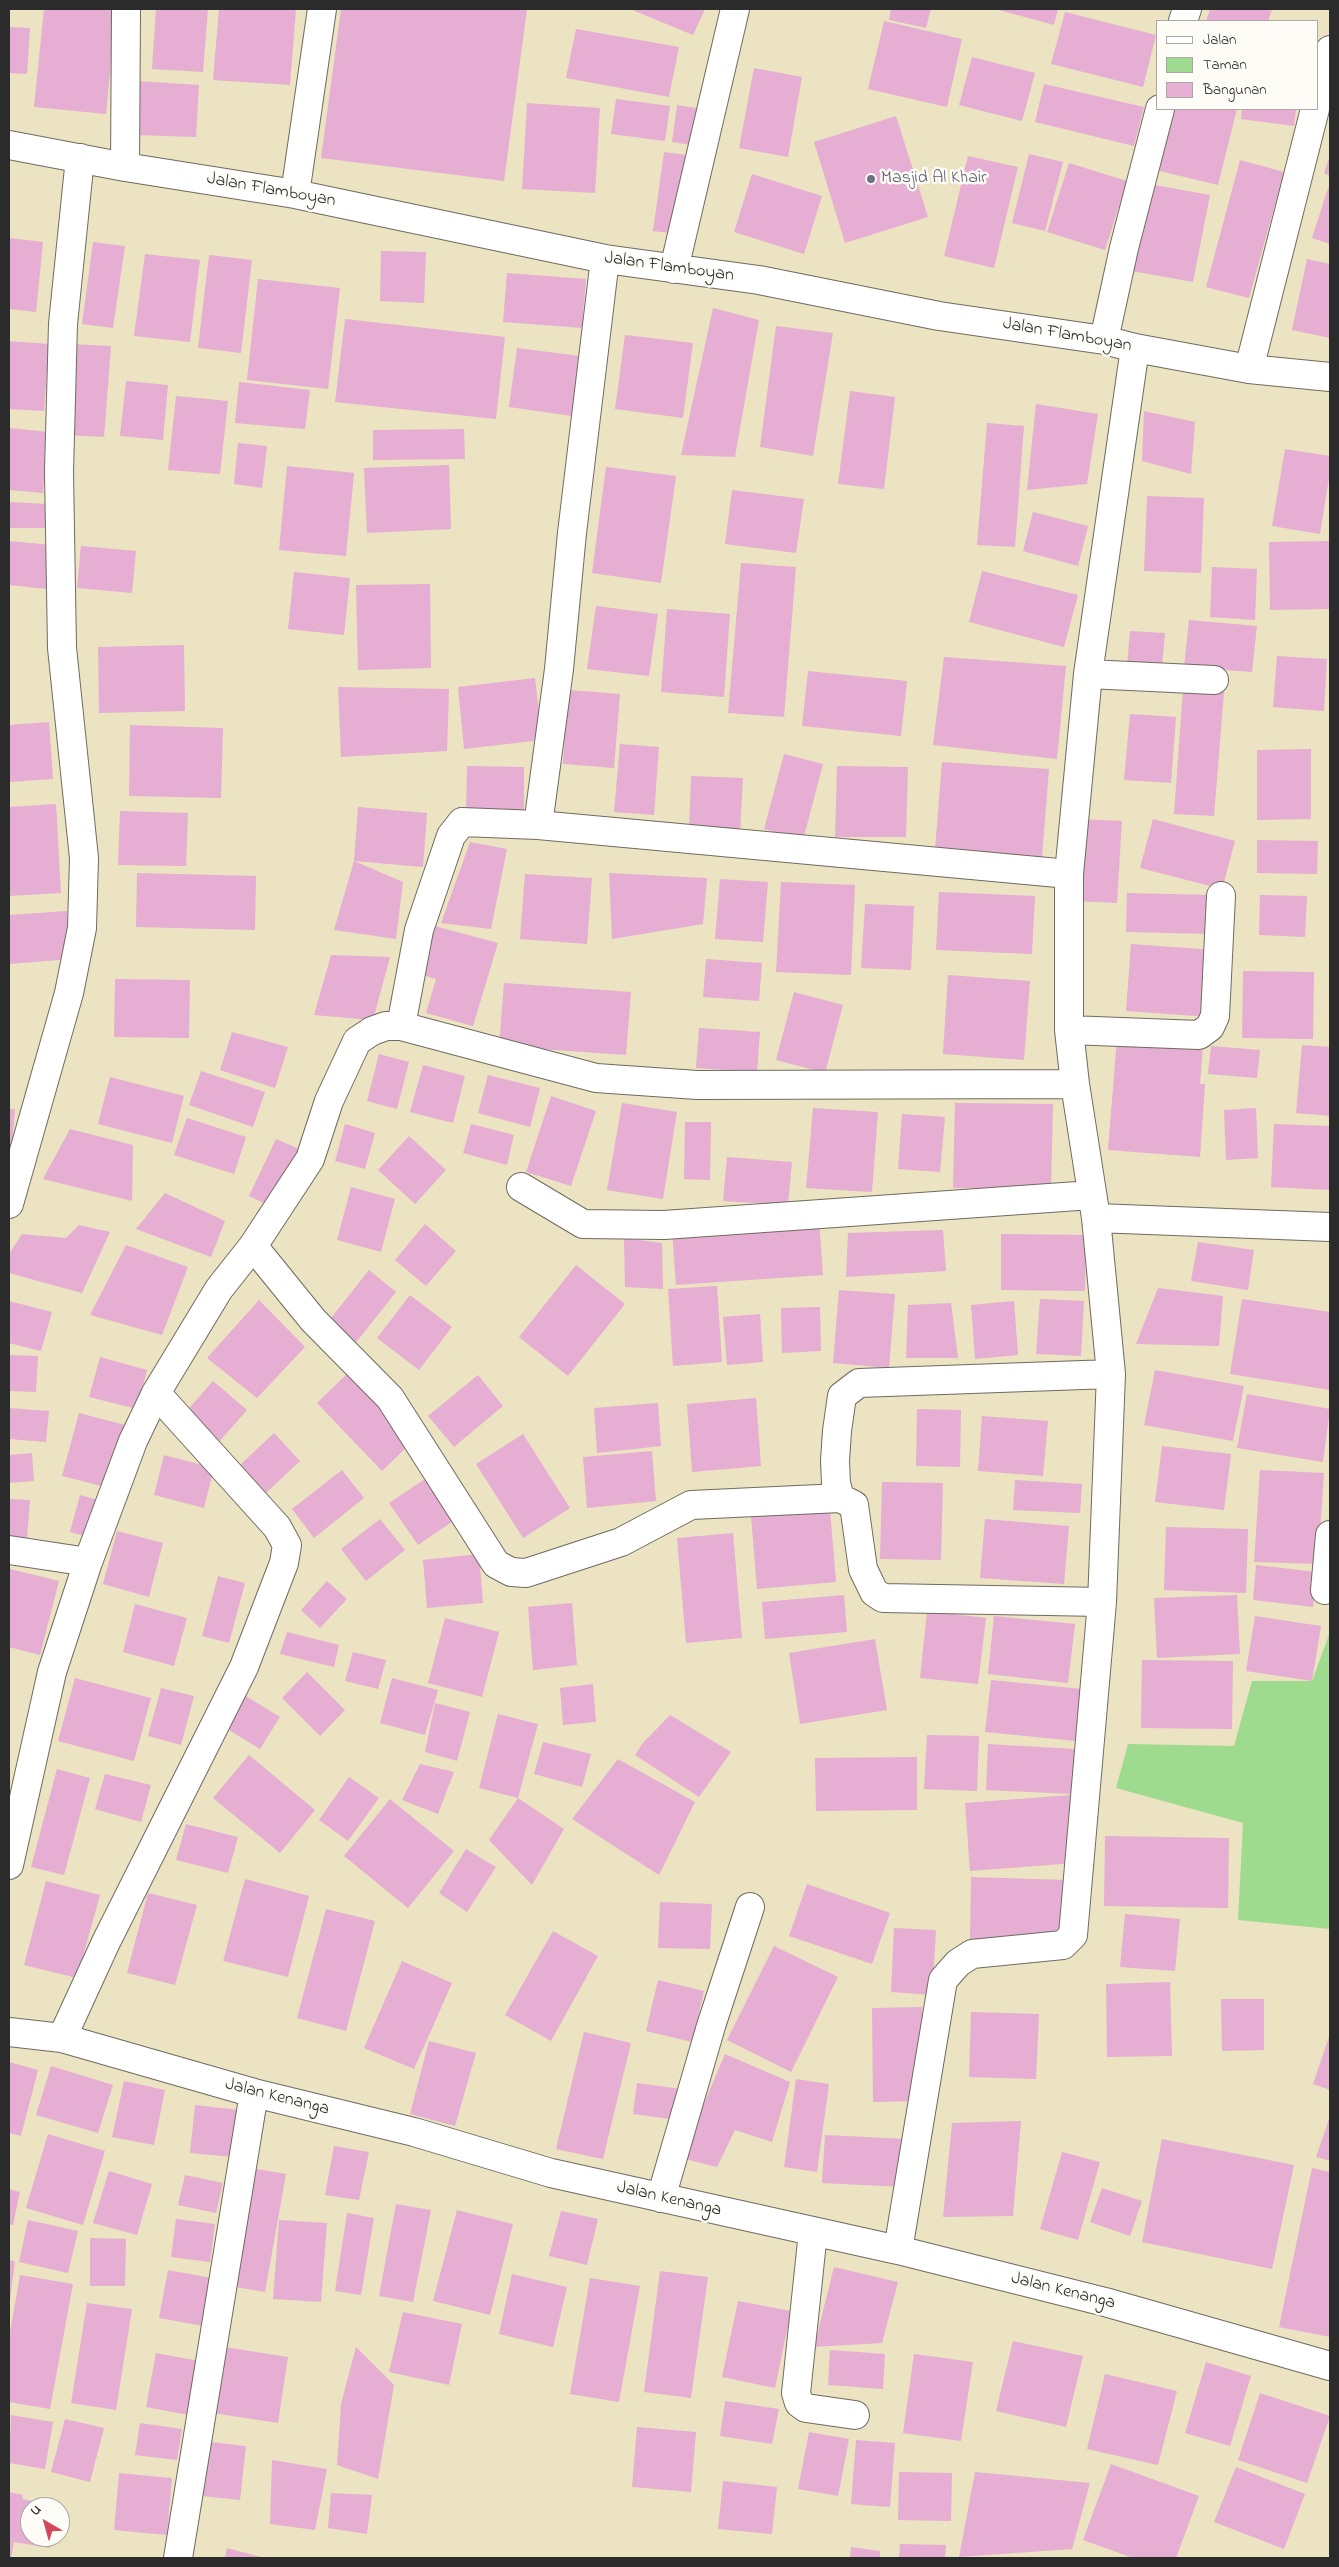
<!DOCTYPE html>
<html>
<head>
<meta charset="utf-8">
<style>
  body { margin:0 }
  #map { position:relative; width:1339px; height:2567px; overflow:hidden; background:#ebe3c1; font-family:"Indie Flower",sans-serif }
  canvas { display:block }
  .frame { position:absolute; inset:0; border:10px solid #2b2b2b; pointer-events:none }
  .legend { position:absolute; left:1156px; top:20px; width:162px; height:90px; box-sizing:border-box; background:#fdfcf7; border:1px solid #a9a8a5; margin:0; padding:6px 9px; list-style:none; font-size:15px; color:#2b2b2b }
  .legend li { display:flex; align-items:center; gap:10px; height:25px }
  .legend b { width:25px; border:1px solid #a9a8a5 }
  .north { position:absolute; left:20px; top:2497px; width:50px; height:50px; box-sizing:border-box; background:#fdfcf7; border:1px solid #a9a8a5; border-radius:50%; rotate:322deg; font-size:14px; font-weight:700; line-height:20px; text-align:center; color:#2b2b2b }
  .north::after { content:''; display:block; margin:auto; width:18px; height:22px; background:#d1495b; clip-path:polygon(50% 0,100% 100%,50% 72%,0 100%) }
</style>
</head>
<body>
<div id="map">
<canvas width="1339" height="2567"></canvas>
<div class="frame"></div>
<ul class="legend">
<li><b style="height:6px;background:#fff"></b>Jalan</li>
<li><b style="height:14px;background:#9fdb8f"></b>Taman</li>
<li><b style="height:14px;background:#e5aed2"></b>Bangunan</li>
</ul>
<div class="north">U</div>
</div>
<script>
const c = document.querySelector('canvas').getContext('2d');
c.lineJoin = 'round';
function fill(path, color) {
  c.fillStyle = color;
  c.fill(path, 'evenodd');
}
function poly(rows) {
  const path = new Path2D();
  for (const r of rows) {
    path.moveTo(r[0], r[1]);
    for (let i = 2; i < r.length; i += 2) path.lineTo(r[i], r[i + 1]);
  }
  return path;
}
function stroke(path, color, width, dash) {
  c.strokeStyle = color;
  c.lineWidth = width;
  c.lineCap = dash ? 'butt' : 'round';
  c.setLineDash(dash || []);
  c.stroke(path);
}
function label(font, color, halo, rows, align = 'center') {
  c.font = font + ' "Indie Flower",sans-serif';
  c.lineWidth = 5;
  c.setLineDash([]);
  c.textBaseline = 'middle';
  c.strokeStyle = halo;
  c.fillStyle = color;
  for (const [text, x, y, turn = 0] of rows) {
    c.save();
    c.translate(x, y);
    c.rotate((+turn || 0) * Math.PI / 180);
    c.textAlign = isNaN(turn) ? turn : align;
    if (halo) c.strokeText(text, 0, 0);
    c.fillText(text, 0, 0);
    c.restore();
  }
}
const green = poly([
  [1330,1632,1330,1929,1238,1920,1243,1823,1116,1788,1128,1744,1234,1746,1252,1681,1312,1681]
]);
const building = poly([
  [44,9,116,9,106,114,34,107],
  [156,9,208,9,203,72,152,69],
  [219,9,296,9,290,85,213,80],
  [341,9,527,9,504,181,321,158],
  [630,9,705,9,693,35],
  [891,9,931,9,926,28,889,20],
  [995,9,1058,9,1054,25],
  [1210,9,1272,9,1268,21,1206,21],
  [1065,12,1156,35,1143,87,1051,64],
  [884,21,962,39,947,107,868,89],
  [9,27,30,28,27,74,9,73],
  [576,29,679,47,669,97,566,78],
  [972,57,1035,73,1022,121,959,105],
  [754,68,802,77,788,157,739,148],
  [137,81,199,85,196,137,135,135],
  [1044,84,1144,107,1134,146,1035,122],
  [616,99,670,106,665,141,611,134],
  [527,103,600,108,595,193,522,189],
  [677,105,702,109,697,146,672,142],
  [1162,109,1237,109,1218,185,1147,168],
  [1242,109,1296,109,1294,126,1241,119],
  [896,116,928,217,845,243,814,142],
  [664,152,687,155,677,234,653,231],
  [1029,154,1063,162,1045,231,1012,223],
  [1330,155,1330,176,1324,173],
  [968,156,1018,167,994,268,944,256],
  [1240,160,1284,172,1249,298,1206,287],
  [1069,163,1127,181,1105,250,1047,232],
  [752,174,822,196,804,254,734,232],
  [1149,184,1210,195,1193,282,1132,271],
  [1328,188,1330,188,1330,244,1312,238],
  [9,238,43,242,36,312,9,309],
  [93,242,125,246,113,328,82,324],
  [381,251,426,252,424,303,380,301],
  [145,254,200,260,190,342,134,336],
  [209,255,252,260,241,353,198,348],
  [1307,259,1330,264,1330,338,1292,330],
  [507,273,586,279,582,328,503,322],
  [258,279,340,288,328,389,247,380],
  [713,308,759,320,735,457,681,455],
  [345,319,505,337,496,419,335,402],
  [776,326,833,333,813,456,760,447],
  [625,335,693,343,683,418,615,409],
  [9,341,49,344,44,411,9,409],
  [73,344,111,346,104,437,66,435],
  [517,348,580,356,572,416,509,407],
  [126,381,168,385,163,440,120,436],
  [239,382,310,390,305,429,235,423],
  [850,391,895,397,884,489,838,484],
  [176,396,228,401,220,474,168,470],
  [1036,404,1098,414,1087,484,1027,490],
  [1144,411,1195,422,1191,474,1142,461],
  [987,423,1024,426,1015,547,977,545],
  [9,428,49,432,43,493,9,490],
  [464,429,465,459,373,460,373,430],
  [238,443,267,446,262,488,234,484],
  [1285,449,1330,456,1330,472,1320,534,1272,526],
  [449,465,451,529,367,533,364,468],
  [287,466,354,473,346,556,279,550],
  [606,467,676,476,661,583,592,573],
  [732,490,804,499,796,553,725,544],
  [1147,496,1204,498,1201,573,1144,571],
  [9,502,46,504,45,528,9,528],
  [1033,512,1088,526,1078,566,1023,551],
  [9,541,52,545,47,589,9,585],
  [1330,541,1330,609,1270,610,1269,542],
  [81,546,136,551,132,593,77,588],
  [741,563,796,567,784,717,728,713],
  [1212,567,1257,569,1255,620,1210,617],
  [982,571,1078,595,1064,647,969,622],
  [294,572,350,578,344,635,288,629],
  [430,584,431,668,358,670,356,585],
  [596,606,658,614,649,676,587,669],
  [667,609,730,614,724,697,661,692],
  [1189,620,1257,626,1252,672,1184,667],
  [1130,631,1165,633,1162,668,1127,666],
  [184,645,185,711,99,713,98,647],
  [1277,656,1327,659,1324,711,1273,707],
  [944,657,1066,666,1057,759,933,745],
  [808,671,907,681,901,736,802,726],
  [535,678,542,740,464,749,458,687],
  [338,687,449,689,447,751,341,757],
  [1183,689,1224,692,1214,816,1174,814],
  [568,690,620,694,614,768,563,764],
  [1130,714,1176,717,1171,783,1124,780],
  [49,722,53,779,9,782,9,725],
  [130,725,223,728,221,798,129,796],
  [620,744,659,747,654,815,614,812],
  [1311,749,1311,819,1257,820,1257,750],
  [784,754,823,764,803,840,764,829],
  [942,762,1049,769,1042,857,935,849],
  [467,766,524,767,524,812,466,811],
  [837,766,908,767,906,837,835,837],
  [691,776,743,778,740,833,689,831],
  [56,804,61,893,9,896,9,807],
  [358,807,427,813,423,867,354,861,403,882,396,939,334,930,354,861],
  [120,811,188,813,186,866,118,865],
  [1080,819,1122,821,1117,903,1076,901],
  [1153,819,1235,841,1222,889,1140,868],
  [1257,840,1318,841,1317,874,1257,873],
  [470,842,507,849,491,929,441,923],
  [137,873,256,876,255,930,136,927],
  [609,873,707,878,703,924,612,939],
  [525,874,592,878,587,944,520,939],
  [720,879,768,882,763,942,715,939],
  [781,882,855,885,851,975,776,972],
  [939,892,1035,896,1032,954,936,950],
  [1127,893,1213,895,1212,934,1126,932],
  [1260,895,1307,896,1305,937,1259,935],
  [865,904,914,906,911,970,861,968],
  [67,911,71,959,9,964,9,915],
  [431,925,498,943,473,1026,426,1013,436,979,417,973],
  [1131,944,1215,950,1209,1017,1126,1011],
  [331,955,390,957,373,1020,314,1015],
  [706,959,762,963,759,1001,703,997],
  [1243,971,1314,972,1313,1039,1242,1038],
  [948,975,1030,981,1024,1060,943,1054],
  [115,979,190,980,189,1038,114,1037],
  [504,983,631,992,626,1055,499,1046],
  [794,992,843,1005,825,1073,776,1060],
  [699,1028,760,1032,757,1072,696,1068],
  [232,1032,288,1047,275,1088,220,1070],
  [1117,1038,1203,1045,1200,1084,1205,1084,1200,1157,1108,1150],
  [1302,1045,1330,1047,1330,1116,1296,1113],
  [1211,1046,1260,1050,1257,1078,1208,1074],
  [379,1054,409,1062,397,1109,367,1101],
  [423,1065,465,1076,453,1123,410,1112],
  [201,1071,265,1092,253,1127,189,1105],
  [488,1075,540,1088,530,1127,478,1113],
  [110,1077,184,1096,172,1143,98,1124],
  [551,1096,596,1111,571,1186,526,1172],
  [622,1103,677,1112,663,1199,607,1190],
  [955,1103,1053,1104,1051,1189,953,1188],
  [813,1108,878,1112,872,1192,806,1188],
  [1256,1108,1258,1158,1226,1160,1224,1110],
  [9,1109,15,1109,11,1157,9,1157],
  [902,1114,945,1117,940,1172,898,1169],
  [187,1118,246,1137,234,1174,174,1155],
  [685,1122,711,1122,710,1180,684,1179],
  [345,1124,375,1133,365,1169,335,1161],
  [471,1124,514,1135,507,1165,463,1153],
  [1274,1124,1330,1126,1330,1190,1271,1187],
  [70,1129,133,1145,132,1201,43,1179],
  [409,1136,446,1170,415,1204,378,1170],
  [276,1139,304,1151,277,1209,249,1196],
  [727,1157,792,1162,788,1205,723,1201],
  [351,1187,395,1199,381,1252,337,1240],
  [165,1193,225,1221,211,1257,136,1229],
  [819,1220,823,1275,676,1285,672,1231],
  [425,1224,456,1251,426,1286,395,1260],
  [79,1225,110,1232,82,1293,9,1273,9,1254,22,1234,66,1238],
  [943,1230,946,1271,846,1277,848,1233],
  [1001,1234,1086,1235,1085,1291,1001,1290],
  [624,1238,662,1243,663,1289,625,1287],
  [1198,1242,1254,1250,1248,1290,1191,1281],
  [126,1245,188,1267,162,1335,90,1315],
  [576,1265,625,1304,568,1376,519,1337],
  [369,1270,396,1292,354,1345,327,1323],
  [717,1286,722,1362,673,1366,668,1289],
  [1158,1288,1223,1296,1219,1346,1136,1344],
  [839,1290,895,1294,889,1368,833,1363],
  [410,1295,452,1327,419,1370,377,1338],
  [1040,1299,1084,1301,1081,1356,1036,1354],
  [1242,1299,1330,1312,1330,1390,1230,1374],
  [259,1300,305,1347,257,1398,207,1358],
  [9,1301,52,1312,41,1351,9,1343],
  [1014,1301,1018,1355,975,1359,971,1305],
  [951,1303,958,1358,906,1358,908,1305],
  [820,1307,821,1351,782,1353,781,1308],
  [760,1314,763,1362,727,1365,723,1317],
  [9,1355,38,1356,36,1392,9,1391],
  [100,1357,147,1370,137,1409,89,1397],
  [1155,1370,1244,1386,1233,1441,1144,1425],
  [348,1373,413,1441,382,1471,317,1403],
  [478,1375,503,1406,454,1447,428,1416],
  [213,1381,247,1410,218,1443,184,1414],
  [1247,1394,1330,1409,1323,1462,1237,1448],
  [756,1398,761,1466,692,1472,687,1404],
  [658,1403,661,1446,597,1453,594,1408],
  [9,1408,49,1411,46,1442,9,1439],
  [917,1409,961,1410,960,1467,916,1466],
  [79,1413,125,1425,109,1488,62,1476],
  [982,1416,1048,1421,1043,1476,978,1471],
  [274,1433,300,1461,266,1493,240,1465],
  [523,1434,570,1508,523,1538,476,1464],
  [1162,1446,1231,1454,1224,1510,1155,1502],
  [652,1451,656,1501,587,1508,583,1457],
  [32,1453,34,1481,9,1483,9,1455],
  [164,1455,214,1468,204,1508,154,1495],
  [342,1470,364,1498,314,1538,292,1509],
  [1260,1470,1324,1473,1318,1564,1254,1562],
  [428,1477,456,1519,418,1545,389,1503],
  [1015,1480,1082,1484,1080,1513,1013,1510],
  [882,1482,943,1483,941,1560,880,1559],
  [80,1495,105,1502,96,1539,70,1532],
  [9,1499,30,1500,27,1540,9,1538],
  [830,1509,836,1582,757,1589,751,1516],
  [380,1519,405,1550,366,1581,341,1549],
  [985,1519,1069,1526,1064,1584,980,1578],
  [1166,1527,1248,1529,1246,1593,1164,1590],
  [117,1531,163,1543,149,1597,103,1584],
  [733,1533,742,1638,686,1643,677,1538],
  [479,1554,483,1603,427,1608,423,1560],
  [1256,1565,1317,1572,1313,1607,1253,1600],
  [10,1569,59,1581,40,1655,9,1647],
  [218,1576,245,1583,229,1643,202,1636],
  [327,1581,347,1599,320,1628,301,1610],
  [844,1595,847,1632,765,1639,762,1602],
  [1237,1595,1240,1654,1157,1658,1154,1598],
  [572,1603,577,1665,533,1670,528,1607],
  [135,1604,187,1618,174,1666,123,1652],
  [927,1611,986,1618,978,1684,920,1678],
  [994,1616,1075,1624,1068,1683,988,1674],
  [1255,1616,1321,1626,1312,1681,1246,1671],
  [445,1618,499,1632,482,1697,428,1683],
  [287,1632,339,1645,334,1667,280,1654],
  [875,1639,887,1710,800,1724,789,1653],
  [353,1652,386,1660,378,1689,345,1681],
  [1142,1660,1233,1661,1232,1729,1141,1728],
  [307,1672,345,1710,320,1736,282,1698],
  [75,1678,151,1698,134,1761,58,1741],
  [392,1678,438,1690,425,1735,380,1723],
  [991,1680,1082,1689,1076,1741,985,1732],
  [593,1684,596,1722,563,1725,560,1688],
  [161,1688,194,1696,181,1745,148,1736],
  [241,1693,280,1717,260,1749,221,1725],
  [435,1703,470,1712,457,1761,425,1752],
  [498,1714,538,1724,518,1798,564,1829,532,1885,489,1840,518,1798,479,1788],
  [670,1715,731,1752,699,1797,635,1755,642,1744],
  [927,1735,979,1736,977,1791,924,1789],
  [543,1742,591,1754,582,1787,534,1774],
  [988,1744,1075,1749,1073,1794,986,1790],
  [249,1755,315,1810,280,1853,213,1798],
  [917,1757,917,1810,816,1811,815,1758],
  [618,1759,695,1802,659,1875,572,1819],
  [420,1764,454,1772,438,1814,402,1800],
  [57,1769,90,1778,64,1875,31,1867],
  [105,1774,151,1785,141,1822,95,1809],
  [349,1777,379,1798,348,1841,319,1820],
  [1071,1795,1075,1863,970,1871,965,1803],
  [390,1799,454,1851,408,1908,344,1856],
  [186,1824,238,1837,228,1873,176,1860],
  [1105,1836,1229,1838,1228,1908,1104,1906],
  [466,1849,496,1867,467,1912,439,1893],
  [971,1877,1066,1880,1064,1942,970,1940],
  [245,1879,309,1896,288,1977,223,1961],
  [46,1881,100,1895,77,1978,24,1965],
  [807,1884,890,1913,872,1964,789,1936],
  [148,1893,197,1905,175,1985,127,1973],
  [660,1902,712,1904,710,1949,658,1948],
  [326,1909,375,1921,346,2031,297,2018],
  [1125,1914,1180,1919,1175,1971,1120,1967],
  [894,1928,936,1930,932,1995,891,1992],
  [553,1931,598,1956,551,2041,505,2015],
  [774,1946,838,1977,791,2072,727,2040],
  [402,1961,452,1983,414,2069,364,2048],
  [658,1980,704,1991,692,2042,646,2031],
  [1170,1982,1172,2056,1107,2057,1106,1984],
  [1221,1999,1264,1999,1264,2050,1222,2051],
  [922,2007,923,2101,873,2102,872,2008],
  [971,2012,1039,2014,1036,2079,969,2077],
  [584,2032,631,2043,603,2159,556,2149],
  [1330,2034,1330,2090,1313,2084],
  [429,2041,476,2053,455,2126,410,2114],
  [725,2054,790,2082,772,2142,735,2130,717,2167,681,2158],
  [9,2062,38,2070,21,2136,9,2133],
  [51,2066,113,2085,98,2133,36,2115],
  [796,2079,829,2084,817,2172,784,2167],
  [124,2081,165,2090,154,2145,112,2137],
  [637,2083,681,2089,677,2120,633,2114],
  [195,2105,239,2110,233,2157,190,2153],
  [1330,2116,1330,2161,1316,2157],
  [1021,2121,1013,2216,943,2217,952,2123],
  [48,2134,105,2151,83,2225,26,2208],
  [825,2135,907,2139,904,2187,822,2183],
  [1162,2139,1294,2165,1272,2269,1142,2242],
  [334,2146,369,2152,359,2200,325,2195],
  [1062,2152,1100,2162,1078,2240,1040,2229],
  [251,2168,286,2174,265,2292,230,2286],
  [1312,2168,1330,2172,1330,2337,1279,2327],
  [109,2171,152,2184,137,2235,93,2223],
  [185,2175,223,2183,216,2213,178,2205],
  [1102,2188,1142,2201,1130,2236,1090,2222],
  [9,2189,20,2192,13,2225,9,2225],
  [396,2204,431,2210,413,2302,379,2296],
  [457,2210,513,2224,490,2315,433,2301],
  [561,2211,598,2219,587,2265,549,2256],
  [347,2213,374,2218,361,2295,335,2291],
  [176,2219,215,2224,210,2262,171,2257],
  [28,2220,78,2231,68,2273,19,2262],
  [279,2220,327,2223,321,2302,273,2299],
  [90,2238,126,2239,125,2286,90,2286],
  [9,2260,15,2261,10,2300,9,2300],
  [834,2267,898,2282,882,2343,814,2347],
  [168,2270,212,2278,203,2326,159,2318],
  [660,2271,708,2277,691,2398,644,2392],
  [512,2274,567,2287,553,2347,499,2334],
  [20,2275,73,2284,50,2409,9,2402,9,2338],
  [590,2278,640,2286,619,2402,570,2394],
  [738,2301,791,2311,775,2388,722,2377],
  [87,2303,132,2309,116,2410,71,2403],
  [403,2312,462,2324,449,2385,389,2372],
  [1013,2341,1083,2356,1066,2427,996,2411],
  [224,2347,288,2357,278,2423,213,2413],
  [356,2347,394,2385,378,2479,337,2465,341,2404],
  [830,2350,885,2354,883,2389,828,2385],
  [156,2353,204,2362,194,2416,146,2407],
  [914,2354,973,2362,961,2441,903,2433],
  [1206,2362,1251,2376,1230,2446,1185,2433],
  [1105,2374,1177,2391,1158,2465,1087,2449],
  [1260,2393,1330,2416,1307,2483,1238,2460],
  [725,2401,779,2409,772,2444,720,2436],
  [11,2415,53,2422,45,2469,9,2463],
  [65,2419,104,2428,90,2482,51,2472],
  [140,2423,182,2429,177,2460,135,2455],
  [637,2427,696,2432,691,2492,632,2487],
  [809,2432,849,2439,838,2496,798,2489],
  [856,2440,895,2443,890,2507,851,2504],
  [200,2441,246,2446,240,2500,193,2495],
  [272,2460,327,2469,315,2530,270,2524],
  [1111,2464,1199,2496,1176,2558,1133,2558,1083,2540],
  [1236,2467,1305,2494,1284,2549,1214,2522],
  [899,2472,952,2473,951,2521,898,2520],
  [975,2472,1090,2483,1072,2549,959,2557],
  [119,2473,172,2478,167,2535,114,2530],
  [723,2481,777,2487,772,2534,718,2529],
  [9,2492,23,2495,22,2499,60,2506,30,2507,30,2537,52,2537,50,2548,14,2542,11,2558,9,2558],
  [331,2493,372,2495,367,2534,328,2528],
  [900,2544,946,2545,945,2558,899,2558],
  [851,2547,880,2551,880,2558,850,2558],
  [227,2548,265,2558,225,2558]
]);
const minor = poly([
  [1183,21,1187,9],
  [1318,99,1330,50],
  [9,145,125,167,295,194,605,259,759,280,939,316,1104,340,1135,348,1249,369,1330,377],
  [125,167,126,9],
  [295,194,322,9],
  [674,269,735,9],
  [1104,340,1124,248,1160,109],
  [1249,369,1315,109],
  [1088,674,1214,680],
  [538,825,559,669,572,533,605,259],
  [401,1026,419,930,451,836,462,822,538,825,1069,874],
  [1069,1030,1199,1035,1210,1027,1215,1016,1221,896],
  [521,1187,583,1224,664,1225,1092,1195],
  [9,1204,69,993,82,928,84,858,62,648,59,471,63,324,80,158],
  [1096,1218,1330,1227],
  [253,1246,313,1320,390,1398,496,1564,511,1572,526,1573,621,1542,691,1505,840,1498,854,1505,863,1569,874,1592,883,1598,1102,1602],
  [840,1498,836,1483,835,1461,837,1431,842,1396,859,1383,1111,1374],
  [9,1550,88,1562],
  [1325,1590,1330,1535],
  [9,1865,52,1672,88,1562,133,1441,156,1393,219,1289,253,1246,310,1159,329,1101,357,1041,372,1031,386,1026,401,1026,596,1078,697,1085,1075,1084],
  [9,2032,62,2038,254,2093,414,2132,551,2173,898,2250,1105,2302,1330,2366],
  [62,2038,106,1942,244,1667,284,1563,287,1545,277,1527,156,1393],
  [661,2198,711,2026,750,1907],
  [813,2232,796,2393,799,2403,806,2408,855,2415],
  [898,2250,943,1980,958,1963,972,1954,1063,1945,1073,1935,1102,1602,1111,1374,1096,1218,1075,1084,1069,1030,1069,874,1088,674,1135,348],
  [178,2558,254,2093]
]);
const markers = [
  [871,179,5,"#6b7280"]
];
const worshipNames = [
  ["Masjid Al Khair",881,179]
];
const streetNames = [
  ["Jalan Flamboyan",271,191,10],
  ["Jalan Flamboyan",669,268,8],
  ["Jalan Flamboyan",1067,336,10],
  ["Jalan Kenanga",277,2098,14],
  ["Jalan Kenanga",669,2200,13],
  ["Jalan Kenanga",1063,2292,14]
];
fill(green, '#9fdb8f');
fill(building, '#e5aed2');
stroke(minor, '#6e6b60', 30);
stroke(minor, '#fff', 28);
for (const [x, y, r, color] of markers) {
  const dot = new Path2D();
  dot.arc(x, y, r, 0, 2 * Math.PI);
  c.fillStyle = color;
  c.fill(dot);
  stroke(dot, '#fdfcf7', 2);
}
label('18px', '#5b616d', '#fdfcf7', worshipNames, 'left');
label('18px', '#2b2b2b', '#fdfcf7', streetNames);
</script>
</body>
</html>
